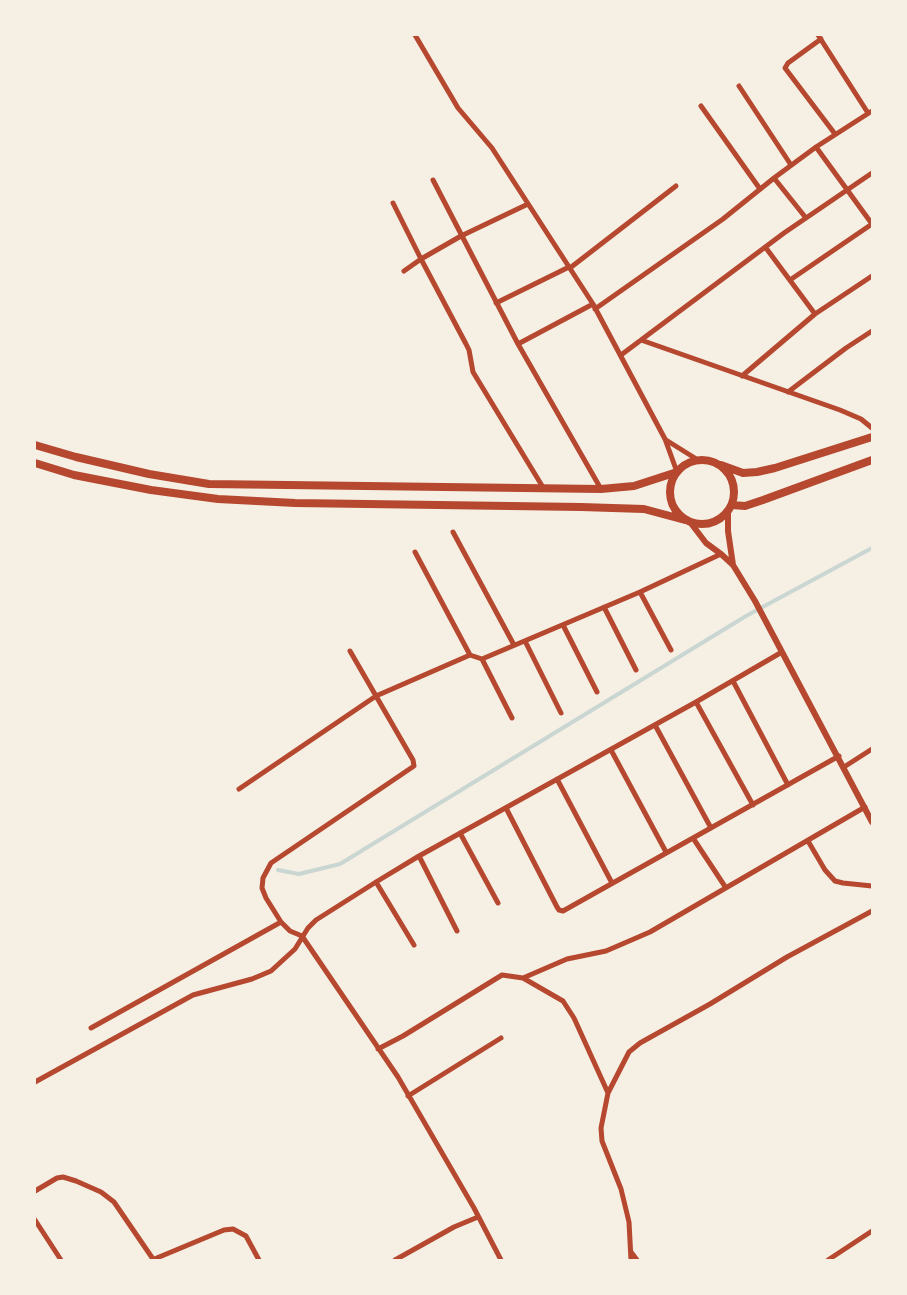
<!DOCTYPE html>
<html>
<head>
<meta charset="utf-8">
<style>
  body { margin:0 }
  #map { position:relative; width:907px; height:1295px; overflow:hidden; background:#f6efe4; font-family:Arial,sans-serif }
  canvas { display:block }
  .frame { position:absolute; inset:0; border:36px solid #f6efe4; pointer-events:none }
</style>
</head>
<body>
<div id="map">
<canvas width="907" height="1295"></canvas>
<div class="frame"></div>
</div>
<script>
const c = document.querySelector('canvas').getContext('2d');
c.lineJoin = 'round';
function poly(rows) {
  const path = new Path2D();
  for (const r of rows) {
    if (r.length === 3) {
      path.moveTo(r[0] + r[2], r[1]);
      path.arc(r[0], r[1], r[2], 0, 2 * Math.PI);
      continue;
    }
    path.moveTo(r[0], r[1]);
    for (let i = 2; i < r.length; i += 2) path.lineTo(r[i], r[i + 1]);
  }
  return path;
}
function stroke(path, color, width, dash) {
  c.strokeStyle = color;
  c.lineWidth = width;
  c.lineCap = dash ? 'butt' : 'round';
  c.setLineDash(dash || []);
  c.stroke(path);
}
const stream = poly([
  [278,870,299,874,340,864,746,616,872,548]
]);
const minor = poly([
  [415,35,458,108,492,148,593,304,665,439,677,472],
  [818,35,868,113],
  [821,39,788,63,785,68,835,134],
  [739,86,791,165],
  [701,106,760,189],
  [816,147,872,224],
  [774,178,806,218],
  [433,180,518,344,601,489],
  [393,203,421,259,466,344,469,350,473,372,544,489],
  [766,248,815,314],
  [570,268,676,186],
  [404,271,421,259,461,236,528,204],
  [790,280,872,224],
  [496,303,569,267],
  [595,309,723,219,774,178,816,147,872,111],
  [641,340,840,410,861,419,872,428],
  [518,344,593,304],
  [621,355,784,233,872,173],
  [742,376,815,314,872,276],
  [788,392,846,348,872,331],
  [666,440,698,460],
  [453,532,514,645],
  [415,552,470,655],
  [640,592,671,650],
  [604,607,636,670],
  [563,625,597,692],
  [525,641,561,713],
  [350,651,413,760,414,766,271,863,263,878,262,888,266,898,281,922,290,931,302,936,398,1077,474,1208,501,1260],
  [482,659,512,718],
  [733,681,788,785],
  [696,702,753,805],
  [655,725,711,828],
  [611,750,666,852],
  [844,767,872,749],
  [557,779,612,883],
  [239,789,376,696,470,655,482,659,640,592,721,554],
  [506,808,557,907,559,910,563,911,839,756],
  [460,833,498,903],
  [693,838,726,888],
  [808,841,825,870,835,881,843,883,872,886],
  [419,856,457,931],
  [376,882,414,945],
  [523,978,563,1001,574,1018,608,1093],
  [91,1028,281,922],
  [378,1049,403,1036,502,975,523,978,567,959,606,951,650,932,865,807],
  [35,1082,193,995,252,979,271,971,295,949,308,928,316,920,376,882,419,856,696,702,782,652],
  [408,1096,501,1038],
  [35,1191,57,1178,63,1177,76,1181,101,1192,114,1202,153,1259],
  [35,1220,61,1260],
  [631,1252,637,1260],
  [152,1260,224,1230,233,1229,246,1236,259,1260],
  [395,1260,454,1227,478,1217],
  [631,1260,629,1222,621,1189,602,1141,601,1128,608,1093,629,1052,640,1043,710,1004,787,957,872,911],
  [828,1260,872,1231]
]);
const tertiary = poly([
  [728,512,728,531,733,565],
  [690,522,706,543,721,554,733,565,755,601,872,822]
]);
const trunk = poly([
  [35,445,76,457,149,474,209,484,601,489,634,486,677,472],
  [702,492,32],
  [35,463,74,475,151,490,218,499,295,503,581,507,644,509,685,520],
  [721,465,743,473,757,472,775,468,872,437],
  [732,505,745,506,763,500,872,460]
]);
stroke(stream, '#c9d6d2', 4);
stroke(minor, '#b5482f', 5);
stroke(tertiary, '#b5482f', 6);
stroke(trunk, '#b5482f', 8);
</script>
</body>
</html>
